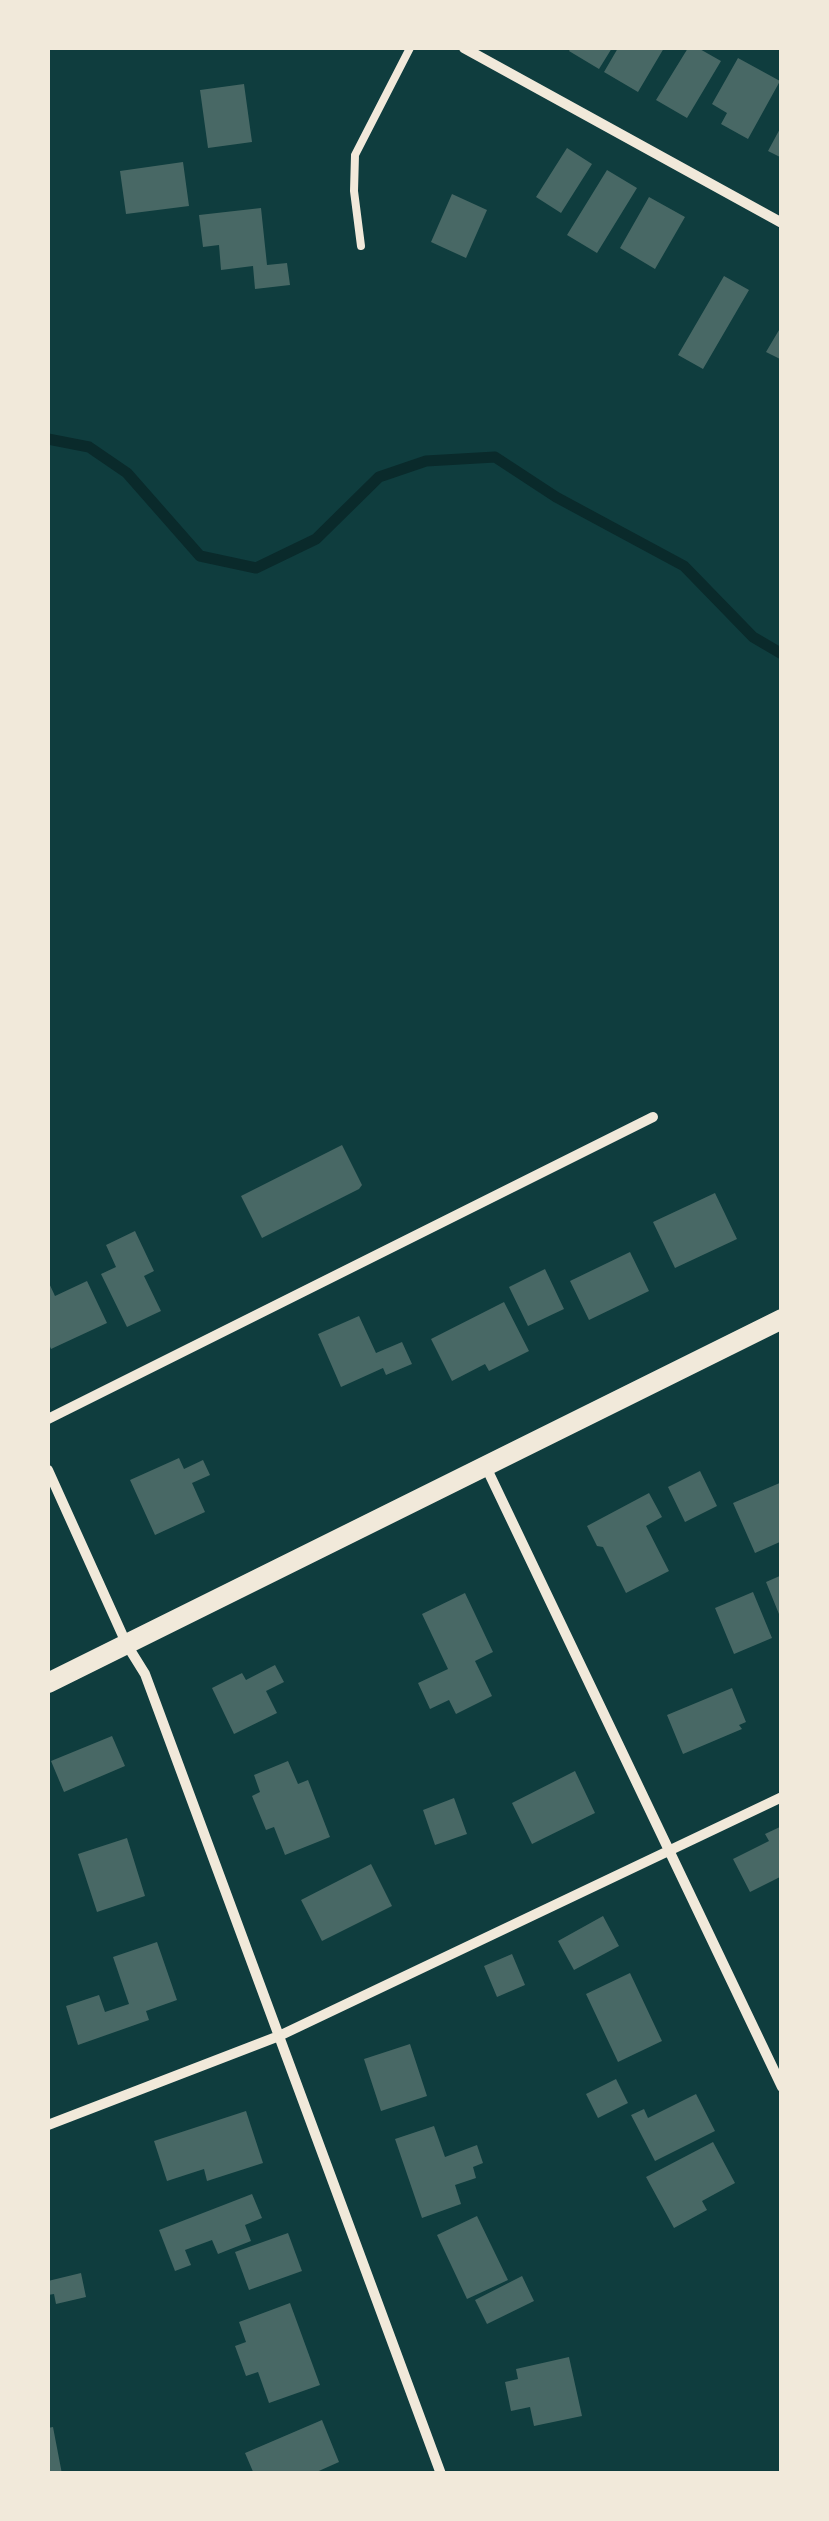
<!DOCTYPE html>
<html>
<head>
<meta charset="utf-8">
<style>
  body { margin:0 }
  #map { position:relative; width:829px; height:2521px; overflow:hidden; background:#0f3d3e; font-family:"Alegreya Sans",sans-serif }
  canvas { display:block }
  .frame { position:absolute; inset:0; border:50px solid #f1e9da; pointer-events:none }
</style>
</head>
<body>
<div id="map">
<canvas width="829" height="2521"></canvas>
<div class="frame"></div>
</div>
<script>
const c = document.querySelector('canvas').getContext('2d');
c.lineJoin = 'round';
function poly(rows) {
  const path = new Path2D();
  for (const r of rows) {
    path.moveTo(r[0], r[1]);
    for (let i = 2; i < r.length; i += 2) path.lineTo(r[i], r[i + 1]);
  }
  return path;
}
function stroke(path, color, width, dash) {
  c.strokeStyle = color;
  c.lineWidth = width;
  c.lineCap = dash ? 'butt' : 'round';
  c.setLineDash(dash || []);
  c.stroke(path);
}
function fill(path, color) {
  c.fillStyle = color;
  c.fill(path, 'evenodd');
}
const stream = poly([
  [48,439,89,447,127,473,200,556,256,568,316,539,379,477,426,461,495,457,556,497,684,566,753,637,782,654]
]);
const building = poly([
  [571,48,612,48,599,69,569,51],
  [618,48,664,48,638,92,604,72],
  [688,48,698,48,721,61,687,118,656,100],
  [738,58,780,81,748,139,721,124,727,113,712,104],
  [244,84,252,142,208,148,200,90],
  [782,125,782,158,768,151],
  [567,148,592,164,561,213,536,197],
  [183,162,189,206,126,214,120,171],
  [607,170,637,188,597,253,567,235],
  [452,194,487,210,466,258,431,242],
  [649,197,685,217,655,269,620,248],
  [261,208,267,265,287,263,290,285,255,289,253,266,221,270,219,245,203,247,199,215],
  [724,276,749,290,703,369,678,355],
  [782,325,782,360,766,352],
  [342,1145,362,1185,359,1189,262,1238,241,1196],
  [715,1193,737,1239,675,1268,653,1222],
  [135,1231,154,1271,144,1276,161,1311,127,1327,101,1274,116,1267,106,1245],
  [630,1252,649,1291,589,1320,570,1281],
  [545,1269,564,1309,528,1326,509,1287],
  [48,1281,55,1296,87,1281,107,1323,51,1349,48,1342],
  [504,1302,529,1351,489,1371,485,1364,452,1381,431,1339],
  [359,1316,376,1353,402,1342,412,1364,386,1375,383,1368,341,1387,318,1334],
  [179,1458,184,1469,203,1460,210,1475,192,1483,205,1512,155,1535,130,1480],
  [700,1471,717,1506,685,1522,668,1487],
  [782,1482,782,1541,755,1553,733,1503],
  [649,1493,662,1517,646,1526,669,1571,626,1593,603,1547,597,1546,587,1526],
  [782,1575,782,1619,781,1619,766,1582],
  [753,1592,772,1638,734,1654,715,1608],
  [465,1593,493,1652,475,1661,492,1696,456,1714,449,1700,430,1709,418,1683,448,1669,422,1614],
  [275,1665,284,1682,266,1691,277,1713,234,1734,212,1688,242,1673,246,1680],
  [732,1688,746,1722,739,1725,742,1729,683,1754,667,1715],
  [112,1736,125,1766,64,1792,51,1761],
  [288,1761,298,1784,308,1780,330,1837,285,1855,274,1827,266,1830,252,1796,260,1792,254,1775],
  [575,1771,595,1813,532,1844,512,1803],
  [454,1798,467,1834,435,1845,423,1810],
  [782,1826,782,1876,750,1892,733,1859,769,1841,765,1834],
  [127,1838,145,1896,97,1912,78,1854],
  [371,1864,392,1906,322,1941,301,1900],
  [603,1916,619,1946,574,1970,558,1941],
  [157,1942,177,2000,146,2011,149,2020,78,2045,66,2006,99,1995,105,2012,129,2004,113,1957],
  [512,1954,525,1985,497,1997,484,1966],
  [630,1973,662,2041,618,2062,586,1994],
  [410,2044,427,2096,381,2111,364,2059],
  [616,2079,628,2103,598,2118,586,2094],
  [696,2094,715,2131,655,2161,631,2115,644,2109,648,2118],
  [246,2111,263,2163,207,2181,204,2169,167,2181,154,2141],
  [434,2126,445,2157,477,2145,483,2163,473,2167,476,2178,455,2185,461,2204,422,2218,395,2139],
  [713,2142,735,2183,702,2201,707,2210,674,2228,646,2177],
  [252,2194,262,2218,245,2225,251,2241,218,2254,212,2240,185,2250,191,2265,175,2271,159,2230],
  [477,2216,508,2280,467,2299,437,2235],
  [288,2233,302,2271,249,2290,235,2252],
  [81,2273,86,2297,56,2304,54,2294,48,2295,48,2281],
  [522,2276,534,2301,487,2324,475,2300],
  [290,2303,320,2385,269,2403,258,2372,246,2376,235,2346,246,2342,239,2322],
  [569,2357,582,2416,534,2426,530,2407,511,2411,505,2382,518,2379,516,2369],
  [322,2420,339,2462,312,2474,254,2474,245,2453],
  [53,2427,62,2474,48,2474,48,2428]
]);
const service = poly([
  [361,246,354,191,355,155,410,48]
]);
const minor = poly([
  [464,48,782,223],
  [48,1419,653,1117],
  [486,1467,782,2087],
  [48,1470,127,1645,145,1674,441,2474],
  [48,2125,279,2036,782,1797]
]);
const secondary = poly([
  [48,1683,782,1319]
]);
stroke(stream, '#0a2a2b', 11);
fill(building, '#486865');
stroke(service, '#f1e9da', 8);
stroke(minor, '#f1e9da', 10);
stroke(secondary, '#f1e9da', 20);
</script>
</body>
</html>
